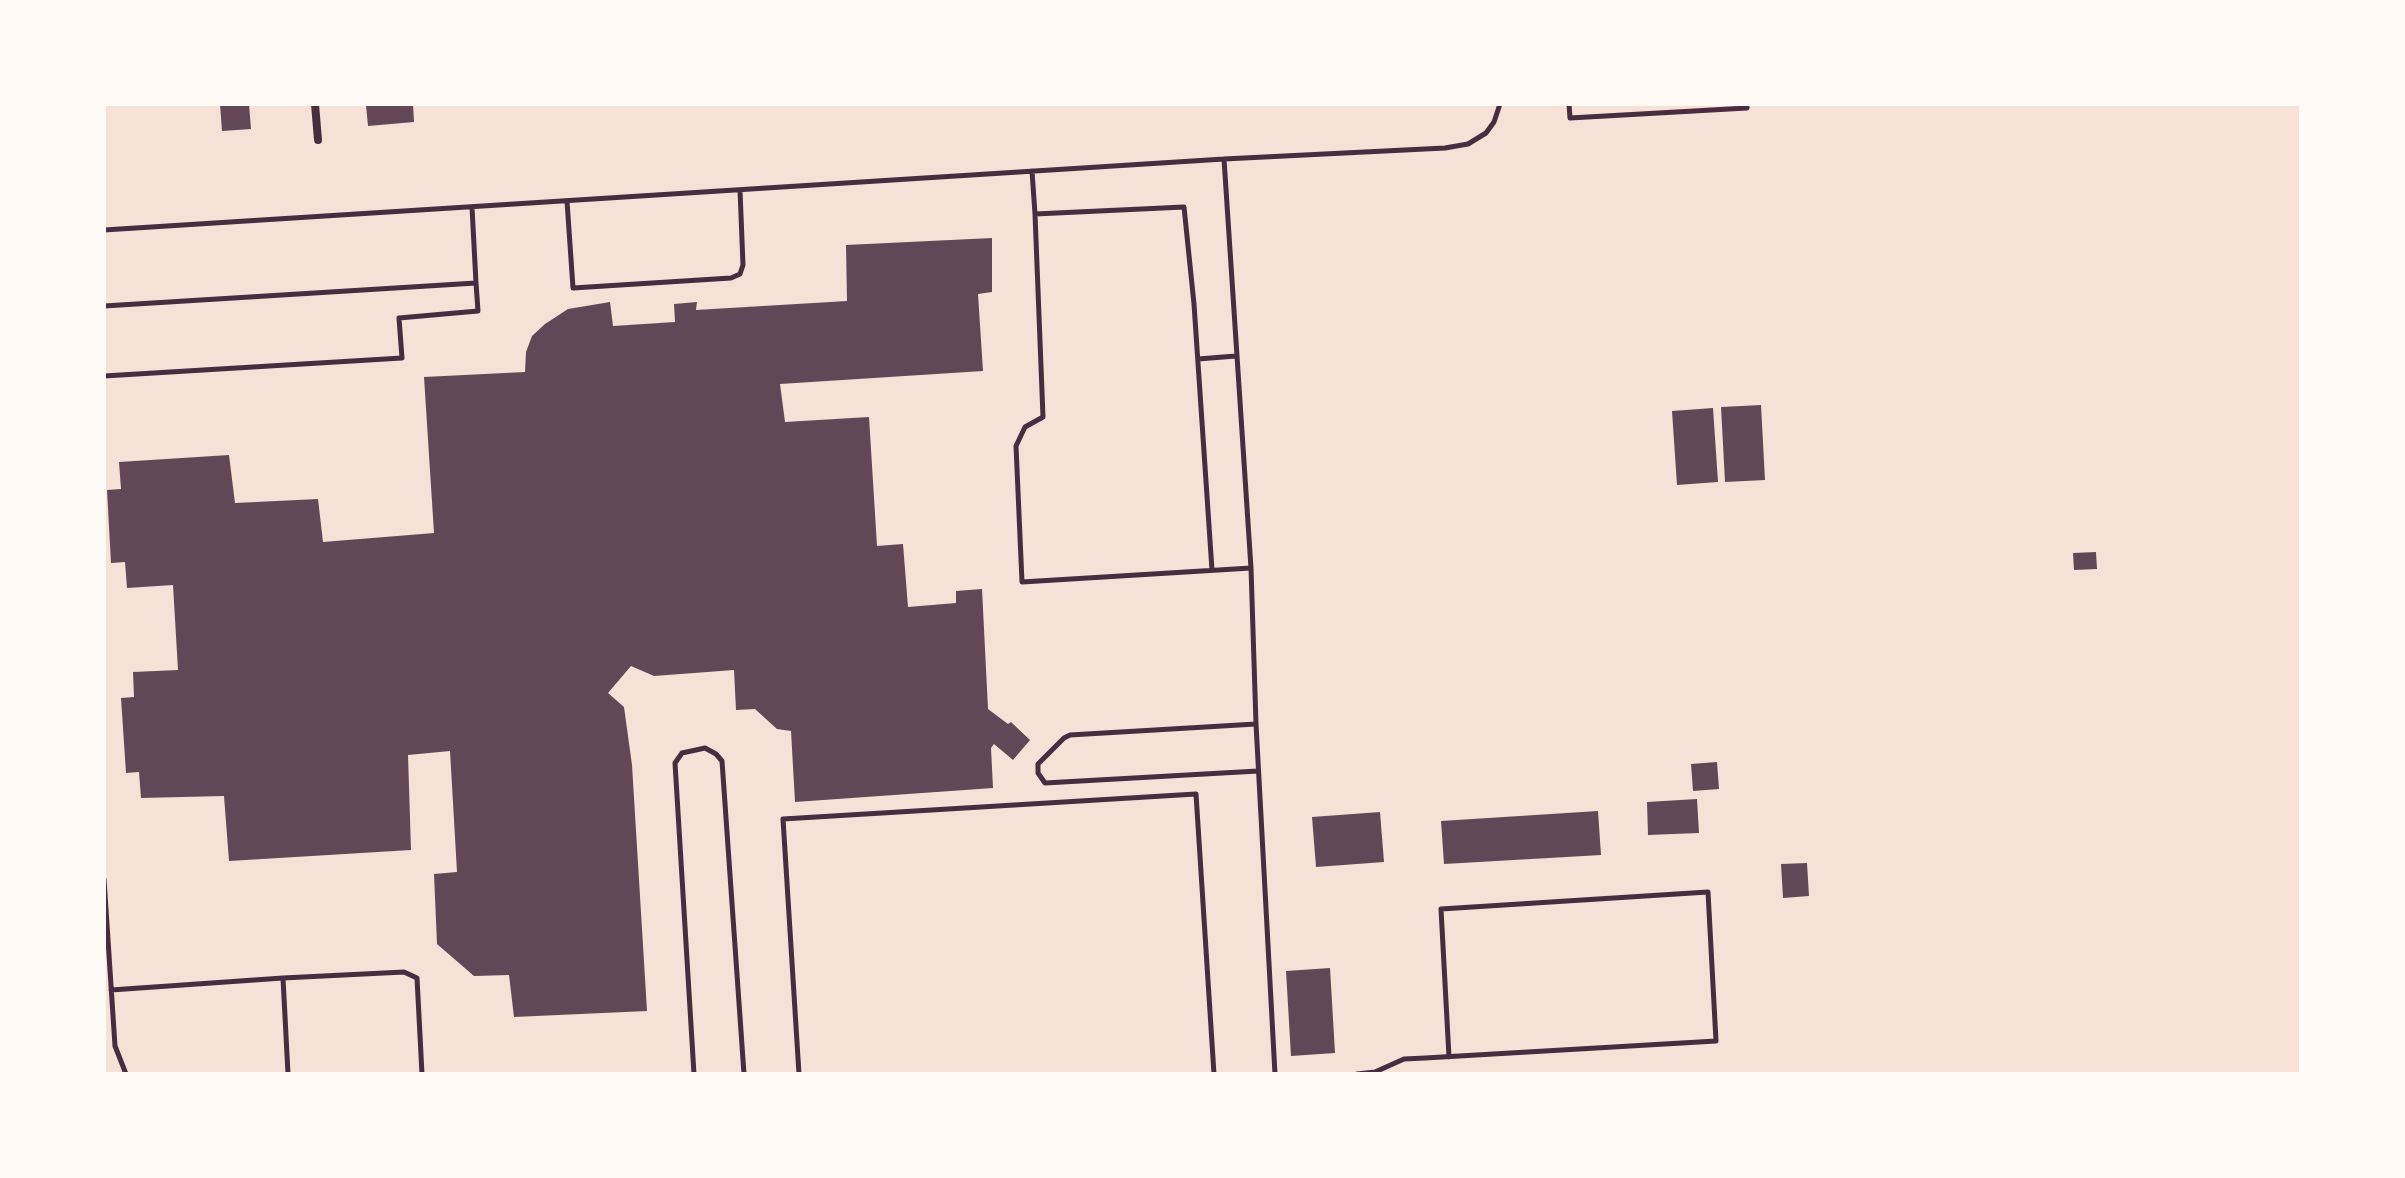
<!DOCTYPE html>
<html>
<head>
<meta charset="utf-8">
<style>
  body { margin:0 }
  #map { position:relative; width:2405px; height:1178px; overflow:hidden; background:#f7e1d7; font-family:"Public Sans",sans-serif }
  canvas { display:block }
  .frame { position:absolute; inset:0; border:106px solid #fffaf5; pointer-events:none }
</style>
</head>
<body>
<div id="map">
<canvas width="2405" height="1178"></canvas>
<div class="frame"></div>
</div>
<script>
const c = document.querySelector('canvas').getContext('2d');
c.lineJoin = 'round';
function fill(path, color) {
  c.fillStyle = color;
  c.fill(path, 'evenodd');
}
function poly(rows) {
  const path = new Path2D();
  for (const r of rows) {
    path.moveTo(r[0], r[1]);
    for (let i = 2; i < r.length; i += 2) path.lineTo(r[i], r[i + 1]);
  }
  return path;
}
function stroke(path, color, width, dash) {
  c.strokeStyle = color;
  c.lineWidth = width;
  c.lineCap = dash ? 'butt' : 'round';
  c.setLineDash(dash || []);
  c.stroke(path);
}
const building = poly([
  [220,104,249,104,251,129,222,131],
  [413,104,414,122,368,126,366,105],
  [992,238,992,292,978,294,983,371,780,384,785,422,869,417,877,546,903,544,908,607,956,603,956,591,982,589,988,709,1008,724,1011,722,1030,740,1013,760,994,744,991,748,993,788,795,802,791,731,777,729,755,709,736,710,734,670,654,676,631,666,608,693,624,707,632,765,647,1011,514,1017,509,975,474,976,437,944,434,874,457,872,450,751,408,755,411,850,229,861,224,796,141,798,139,772,126,773,121,698,134,697,133,672,178,670,173,585,127,588,125,562,111,563,107,490,121,489,119,462,229,455,235,503,318,499,323,542,434,533,424,377,525,372,526,352,532,336,545,324,568,309,610,302,613,326,675,322,674,304,697,302,696,310,847,301,846,245],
  [1761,405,1765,480,1725,482,1721,407],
  [1713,408,1718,482,1677,485,1672,411],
  [2096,552,2097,569,2074,570,2073,553],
  [1717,762,1719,789,1693,791,1691,764],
  [1697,799,1699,833,1648,835,1647,802],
  [1598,811,1601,855,1444,864,1441,821],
  [1380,812,1384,862,1316,867,1312,817],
  [1807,863,1809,896,1783,898,1781,864],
  [1330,968,1335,1053,1291,1056,1286,971]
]);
const service = poly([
  [1569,104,1570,118,1747,108,1747,104],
  [1224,159,1251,568,1256,724,1275,1074],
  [1032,171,1035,214],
  [567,201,573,288,731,278,740,274,743,265,740,190],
  [104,230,1224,159,1445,148,1468,144,1486,133,1494,122,1500,104],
  [104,306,476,283,472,207],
  [1198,359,1236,356],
  [104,376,402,358,399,318,478,311,476,283],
  [1212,570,1194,304,1184,207,1035,214,1043,417,1025,427,1016,446,1022,582,1251,568],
  [1256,724,1070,735,1064,738,1038,764,1038,773,1045,783,1258,771],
  [104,879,115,1046,126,1074],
  [111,990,283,978],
  [288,1074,283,978,404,972,417,978,422,1074],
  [694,1074,675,763,682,753,705,748,716,754,722,761,744,1074],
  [799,1074,783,819,1196,794,1214,1074],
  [1357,1074,1375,1072,1404,1059,1425,1058,1716,1041,1708,892,1441,909,1449,1057]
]);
const minor = poly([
  [315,104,318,140]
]);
fill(building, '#644757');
stroke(service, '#4a2c40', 5);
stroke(minor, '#4a2c40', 8);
</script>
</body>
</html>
